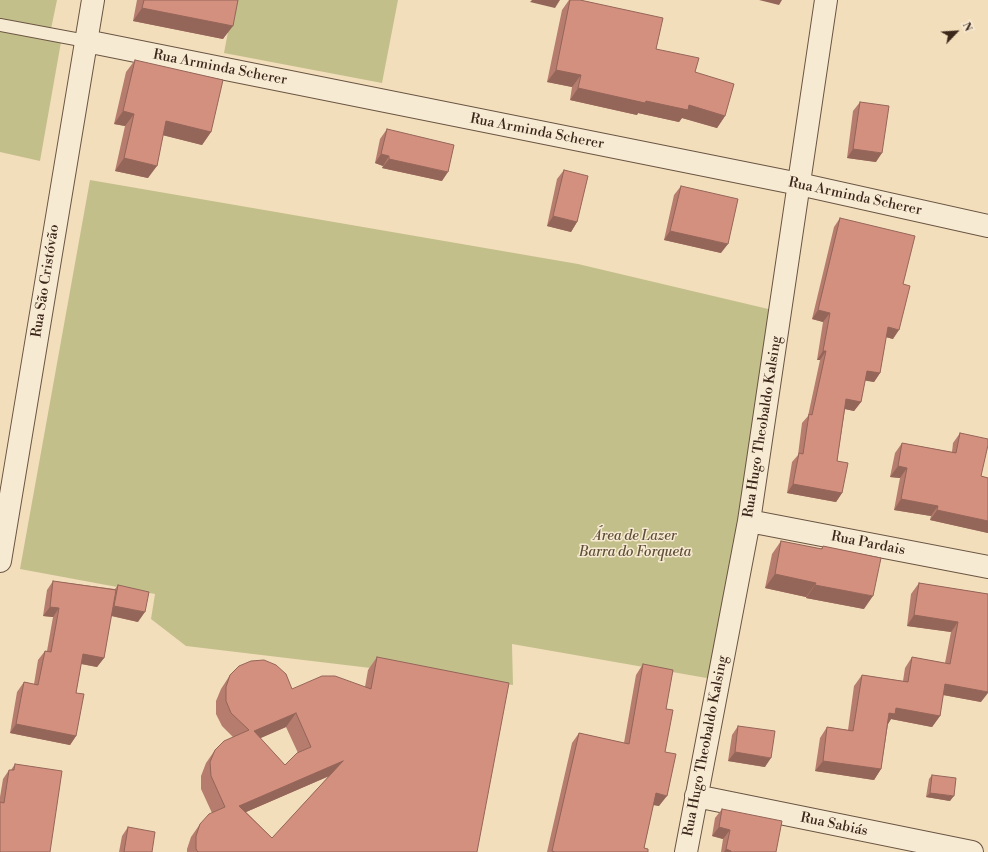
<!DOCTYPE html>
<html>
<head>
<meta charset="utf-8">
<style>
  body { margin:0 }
  #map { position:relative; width:988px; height:852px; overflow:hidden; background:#f3debc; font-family:"Libre Bodoni",serif }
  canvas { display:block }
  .north { position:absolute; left:936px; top:12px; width:40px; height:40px; -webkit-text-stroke:3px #f7ead3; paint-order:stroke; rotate:65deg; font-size:11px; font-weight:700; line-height:16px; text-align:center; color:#3c271b }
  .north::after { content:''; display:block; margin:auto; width:14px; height:18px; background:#3c271b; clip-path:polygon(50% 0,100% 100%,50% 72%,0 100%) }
</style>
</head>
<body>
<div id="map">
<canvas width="988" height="852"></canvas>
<div class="north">N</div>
</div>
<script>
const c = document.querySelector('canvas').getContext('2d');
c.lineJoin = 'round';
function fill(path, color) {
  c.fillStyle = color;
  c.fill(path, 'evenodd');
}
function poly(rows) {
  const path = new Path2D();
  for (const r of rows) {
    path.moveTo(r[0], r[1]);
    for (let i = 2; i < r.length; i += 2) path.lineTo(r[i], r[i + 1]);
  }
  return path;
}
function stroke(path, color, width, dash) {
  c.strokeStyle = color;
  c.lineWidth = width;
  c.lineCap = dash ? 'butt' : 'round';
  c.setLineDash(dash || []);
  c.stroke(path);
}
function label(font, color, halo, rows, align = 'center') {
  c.font = font + ' "Libre Bodoni",serif';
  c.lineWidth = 3;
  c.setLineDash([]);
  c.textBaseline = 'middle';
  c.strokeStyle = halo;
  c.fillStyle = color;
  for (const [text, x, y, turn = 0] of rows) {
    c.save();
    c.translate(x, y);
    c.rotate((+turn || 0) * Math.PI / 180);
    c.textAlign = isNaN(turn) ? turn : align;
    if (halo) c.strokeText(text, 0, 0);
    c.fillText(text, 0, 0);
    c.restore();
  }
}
const green = poly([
  [0,0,57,0,51,29,0,18],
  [234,0,398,0,382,83,224,53],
  [0,31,61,42,40,161,0,152],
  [90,180,578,264,781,312,718,680,512,644,513,685,186,646,151,619,155,594,20,569]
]);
const lane = poly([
  [0,25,86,41]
]);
const street = poly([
  [86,41,799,184,988,226],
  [749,521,988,567],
  [0,561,93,0],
  [696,796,972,852],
  [686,852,749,521,826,0]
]);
const wall = poly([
  [137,0,238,0,223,39,133,21],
  [569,0,580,0,656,49,695,72,725,116,717,128,682,118,679,122,638,113,637,115,570,100,572,87,547,82,562,10],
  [135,60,211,132,202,145,163,135,148,178,115,171,125,126,114,124,126,72],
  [860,102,876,162,847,158,853,111],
  [387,129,442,181,382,168,383,166,375,163,380,139],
  [564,170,577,222,571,232,547,226,557,179],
  [681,186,721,253,664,240,674,195],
  [840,218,903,284,893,339,886,337,880,373,874,382,865,380,861,402,854,411,845,409,837,461,842,493,836,502,787,493,792,462,798,455,802,423,808,416,820,360,817,360,823,322,812,319,834,227],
  [960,433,981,476,988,478,988,533,930,520,931,516,894,510,900,478,890,477,895,453,902,443,952,452,953,443],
  [781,541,821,549,823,546,864,609,806,598,806,597,765,588,772,554],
  [53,581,115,589,118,585,138,622,111,616,104,658,97,667,81,664,76,693,76,736,70,745,10,733,17,692,24,682,34,684,38,660,45,651,47,651,53,617,43,616,47,590],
  [919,583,988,594,981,702,943,695,940,716,932,727,891,719,888,724,881,769,874,780,815,771,820,738,827,727,848,730,854,686,862,675,903,681,905,668,912,657,945,663,951,632,907,626,911,594],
  [377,657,477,852,187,852,187,849,191,837,200,824,212,813,201,789,201,776,206,763,215,750,233,737,222,726,216,714,216,701,221,689,230,675,292,689,365,687,368,670],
  [286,727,298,753,285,765,260,738],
  [329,776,272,838,246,812],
  [643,664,666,709,665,752,659,806,653,805,644,848,648,852,547,852,572,743,579,733,624,743,636,675],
  [738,726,765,767,728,761,732,735],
  [15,764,0,852,0,797,3,779,9,770,11,770],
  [932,775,950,801,926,797,929,779],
  [722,809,776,852,721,852,723,839,712,836,715,818],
  [128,827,152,852,119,852,122,836]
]);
const shadedWall = poly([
  [532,0,560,0,555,8,530,2],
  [759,0,782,0,779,5],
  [142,8,233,26,223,39,133,21],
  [556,70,581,75,572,87,547,82],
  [578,88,646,101,689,105,725,116,717,128,682,118,679,122,638,113,637,115,570,100],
  [123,111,134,114,125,126,114,124],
  [166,121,211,132,202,145,158,134],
  [853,149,882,153,876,162,847,158],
  [381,154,389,156,383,166,375,163],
  [124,158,157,166,148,178,115,171],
  [389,159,448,172,442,181,382,168],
  [553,216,577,222,571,232,547,226],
  [670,231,728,244,721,253,664,240],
  [818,310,830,313,823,322,812,319],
  [888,327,899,330,893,339,882,336],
  [823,351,826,351,820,360,817,360],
  [867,371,880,373,874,382,861,380],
  [846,399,861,402,854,411,840,408],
  [898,466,907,468,900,478,890,477],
  [793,484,842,493,836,502,787,493],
  [901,499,938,506,931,516,894,510],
  [937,510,988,521,988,533,930,520],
  [775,574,816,583,806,597,765,588],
  [815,585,873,596,864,609,806,598],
  [114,606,145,612,138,622,108,615],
  [50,607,59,608,53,617,43,616],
  [914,615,958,622,951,632,907,626],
  [83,654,104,658,97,667,77,663],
  [945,684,988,692,988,693,981,702,938,694],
  [896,708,940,716,932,727,891,719,888,724,882,723,889,713],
  [296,713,286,727,245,745,254,731],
  [16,724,76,736,70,745,10,733],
  [735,752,771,758,765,767,728,761],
  [343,761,334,774,230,819,239,806],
  [823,761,881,769,874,780,815,771],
  [656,793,667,796,659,806,649,804],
  [930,793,954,796,950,801,926,797],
  [719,827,730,830,723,839,712,836],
  [726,849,731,851,730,852,724,852]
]);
const building = poly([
  [144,0,238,0,233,26,142,8,144,0],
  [570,0,580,0,663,18,656,49,699,58,695,72,734,84,725,116,689,105,688,110,646,101,645,103,578,88,581,75,556,70,570,0],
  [135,60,223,80,211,132,166,121,157,166,124,158,134,114,123,111,135,60],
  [860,102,889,106,882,153,853,149,860,102],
  [387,129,454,145,448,172,389,159,389,156,381,154,387,129],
  [564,170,588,176,577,222,553,216,564,170],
  [681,186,738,199,728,244,670,231,681,186],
  [840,218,915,236,903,284,910,286,899,330,888,327,880,373,867,371,861,402,846,399,837,461,848,463,842,493,793,484,799,453,803,454,809,414,812,415,826,351,823,351,830,313,818,310,840,218],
  [960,433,988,439,988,445,981,476,988,478,988,521,937,510,938,506,901,499,907,468,898,466,902,443,956,453,960,433],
  [781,541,822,549,823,546,881,558,873,596,815,585,816,583,775,574,781,541],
  [53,581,116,590,104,658,83,654,76,693,84,694,76,736,16,724,24,682,38,685,45,651,51,652,59,608,50,607,53,581],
  [919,583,988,594,988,692,945,684,940,716,896,708,895,714,889,713,881,769,823,761,827,727,853,731,862,675,908,682,912,657,950,664,958,622,914,615,919,583],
  [118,585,149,592,145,612,114,606,118,585],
  [377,657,509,683,477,852,198,852,196,849,196,836,200,824,209,814,225,807,211,776,210,762,215,750,224,741,249,730,231,713,226,701,226,687,230,675,239,666,251,661,264,660,276,665,286,674,292,689,322,676,335,676,371,689,377,657],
  [296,713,311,747,297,753,285,765,254,731,296,713],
  [343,761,272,838,239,806,343,761],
  [643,664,673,670,666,709,673,710,665,752,676,754,667,796,656,793,644,848,648,849,648,852,555,852,552,851,579,733,629,744,643,664],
  [738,726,775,731,771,758,735,752,738,726],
  [15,764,62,771,50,852,0,852,0,802,4,803,9,770,14,770,15,764],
  [932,775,956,778,954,796,930,793,932,775],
  [722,809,782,821,776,852,731,852,731,851,726,849,730,830,719,827,722,809],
  [128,827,155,832,152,852,124,852,128,827]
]);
const streetNames = [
  ["Rua Arminda Scherer",220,68,11],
  ["Rua Arminda Scherer",537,132,11],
  ["Rua Arminda Scherer",855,197,12],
  ["Rua São Cristóvão",46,281,-81],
  ["Rua Hugo Theobaldo Kalsing",763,427,-81],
  ["Rua Pardais",868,544,11],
  ["Rua Hugo Theobaldo Kalsing",706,746,-79],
  ["Rua Sabiás",834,825,12]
];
const parkNames = [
  ["Área de Lazer",635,537],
  ["Barra do Forqueta",635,553]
];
fill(green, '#c3bf8b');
stroke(lane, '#6a5543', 14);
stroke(street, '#6a5543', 24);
stroke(lane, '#f7ead3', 12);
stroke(street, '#f7ead3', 22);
fill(wall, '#b67c6d');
fill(shadedWall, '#946559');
fill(building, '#d4907f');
stroke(building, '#946559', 1);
label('14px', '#3c271b', '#f7ead3', streetNames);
label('italic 14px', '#5e4d37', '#f7ead3', parkNames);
</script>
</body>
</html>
